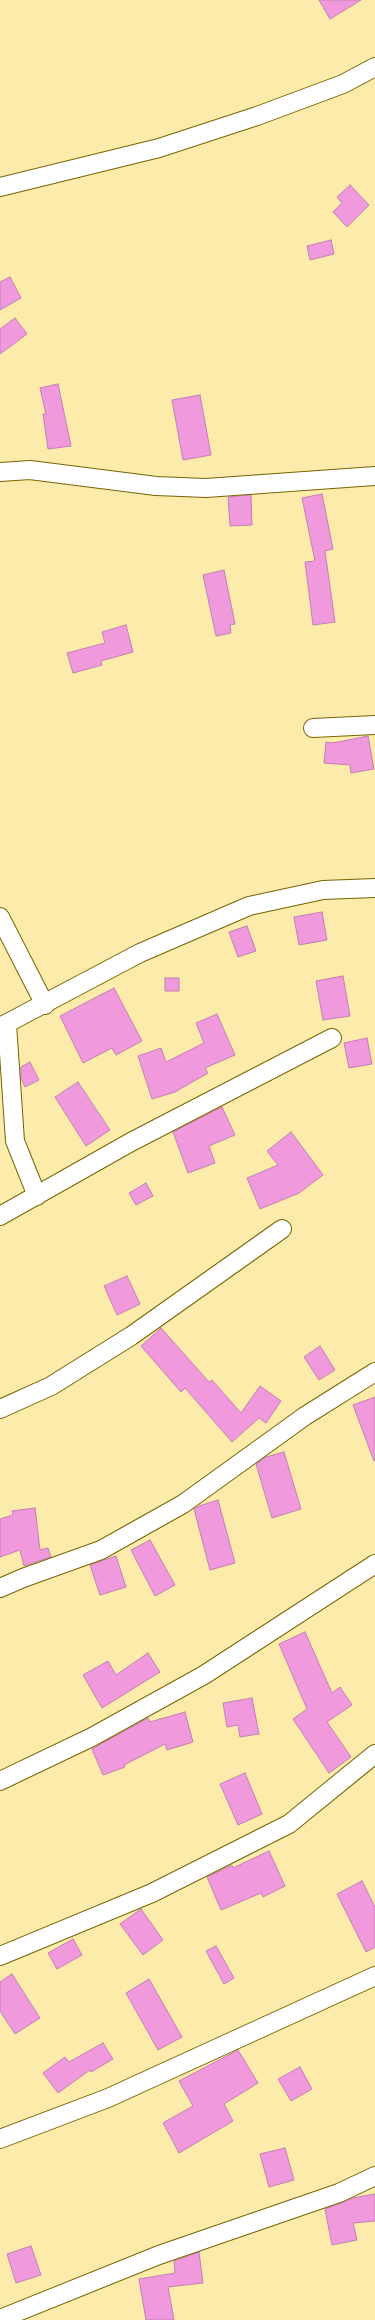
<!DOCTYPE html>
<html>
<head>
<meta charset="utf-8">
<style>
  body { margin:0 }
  canvas { display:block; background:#fcebab }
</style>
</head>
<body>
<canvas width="375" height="2320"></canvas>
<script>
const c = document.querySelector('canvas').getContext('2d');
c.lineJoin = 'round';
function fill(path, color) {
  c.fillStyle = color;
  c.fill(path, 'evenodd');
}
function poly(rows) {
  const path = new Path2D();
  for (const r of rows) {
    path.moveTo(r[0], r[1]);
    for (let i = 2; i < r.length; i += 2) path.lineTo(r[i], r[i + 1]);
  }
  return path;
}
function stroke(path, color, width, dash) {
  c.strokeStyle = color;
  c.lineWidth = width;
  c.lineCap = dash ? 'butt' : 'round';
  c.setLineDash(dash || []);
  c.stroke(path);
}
const building = poly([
  [319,0,361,0,330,19,319,0],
  [350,185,369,205,347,227,333,212,342,203,337,197,350,185],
  [331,240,334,254,310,260,307,246,331,240],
  [10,277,21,298,0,310,0,282,10,277],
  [15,318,27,334,0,354,0,329,15,318],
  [58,384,71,446,48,449,43,414,46,414,40,388,58,384],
  [200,395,211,455,183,460,172,400,200,395],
  [322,494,333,549,325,551,335,622,313,625,305,562,315,561,302,498,322,494],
  [251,495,252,525,230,526,228,497,251,495],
  [224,570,235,624,230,625,231,633,216,636,203,575,224,570],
  [126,625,133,652,101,661,102,665,73,673,67,653,105,643,102,632,126,625],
  [368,736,374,769,351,773,350,765,324,763,326,742,333,743,368,736],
  [322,912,327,940,299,945,294,917,322,912],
  [247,926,256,951,238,957,229,932,247,926],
  [343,976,350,1016,323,1020,316,981,343,976],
  [165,978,179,978,179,991,165,991,165,978],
  [114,988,142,1041,116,1055,112,1048,83,1063,60,1016,114,988],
  [217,1014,235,1055,205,1068,208,1073,175,1092,152,1099,138,1056,161,1048,166,1062,204,1043,196,1023,217,1014],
  [367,1038,372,1064,349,1068,344,1043,367,1038],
  [30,1062,39,1080,25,1087,21,1078,21,1067,30,1062],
  [78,1082,110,1130,86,1146,55,1097,78,1082],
  [222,1107,235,1135,209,1146,215,1163,188,1173,173,1132,222,1107],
  [291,1132,323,1175,299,1193,260,1209,247,1178,278,1165,267,1151,291,1132],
  [146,1183,153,1196,136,1205,129,1193,146,1183],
  [127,1276,140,1304,117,1315,104,1286,127,1276],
  [161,1328,209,1382,212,1380,241,1413,260,1386,281,1401,266,1423,259,1418,232,1442,185,1388,181,1392,141,1346,161,1328],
  [320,1346,335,1370,319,1380,304,1357,320,1346],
  [375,1397,375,1460,374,1461,353,1405,375,1397],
  [284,1452,301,1509,272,1518,256,1464,266,1457,284,1452],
  [218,1500,235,1563,210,1570,194,1509,199,1506,218,1500],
  [35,1508,40,1550,48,1548,51,1557,24,1566,20,1550,0,1557,0,1519,13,1515,12,1511,35,1508],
  [150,1540,175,1585,155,1596,131,1550,150,1540],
  [116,1556,126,1587,100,1595,90,1565,116,1556],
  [305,1632,332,1693,340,1687,352,1705,327,1722,351,1757,329,1773,293,1719,307,1709,279,1644,305,1632],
  [148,1653,160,1672,102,1708,83,1675,108,1661,116,1675,148,1653],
  [252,1698,259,1734,240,1737,238,1725,227,1727,223,1703,252,1698],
  [185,1712,193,1742,167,1750,165,1744,124,1765,125,1767,103,1775,92,1749,148,1718,150,1722,185,1712],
  [245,1773,262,1814,238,1825,220,1784,245,1773],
  [269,1851,285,1886,263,1897,261,1893,221,1910,207,1877,232,1865,233,1868,269,1851],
  [362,1881,375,1907,375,1947,366,1952,337,1894,362,1881],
  [141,1909,163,1940,143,1955,120,1924,141,1909],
  [73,1939,82,1955,57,1969,48,1953,73,1939],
  [216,1946,234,1978,224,1984,206,1951,216,1946],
  [12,1974,40,2018,15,2034,0,2011,0,1982,12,1974],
  [149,1979,182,2037,158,2050,126,1993,149,1979],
  [103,2043,113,2059,91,2072,90,2070,58,2093,43,2073,65,2057,69,2062,103,2043],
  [238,2050,258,2083,224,2104,233,2121,179,2153,163,2123,193,2106,179,2081,238,2050],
  [300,2067,312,2089,291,2101,278,2079,300,2067],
  [285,2148,294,2180,269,2187,260,2154,285,2148],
  [375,2194,375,2221,353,2223,357,2240,332,2245,325,2209,353,2198,375,2194],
  [31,2246,41,2275,16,2283,7,2254,31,2246],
  [199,2252,203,2283,168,2287,174,2320,146,2320,139,2279,175,2273,174,2261,199,2252]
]);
const street = poly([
  [0,187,159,148,257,116,343,84,375,67],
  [0,472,30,470,156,486,206,488,375,476],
  [313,728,375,725],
  [0,917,45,1005],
  [7,1024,15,1141,37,1196],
  [0,1027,140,953,249,906,323,890,375,888],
  [0,1216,131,1142,332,1038],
  [0,1409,51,1386,131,1336,282,1229],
  [0,1588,23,1578,101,1550,183,1504,305,1416,375,1372],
  [0,1781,92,1737,204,1675,375,1564],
  [0,1956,152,1893,289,1824,375,1754],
  [0,2139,108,2098,375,1976],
  [0,2319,159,2255,339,2193,375,2176]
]);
fill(building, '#f199dd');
stroke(building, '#c180b2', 1);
stroke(street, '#786401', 20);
stroke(street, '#fff', 18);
</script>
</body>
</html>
